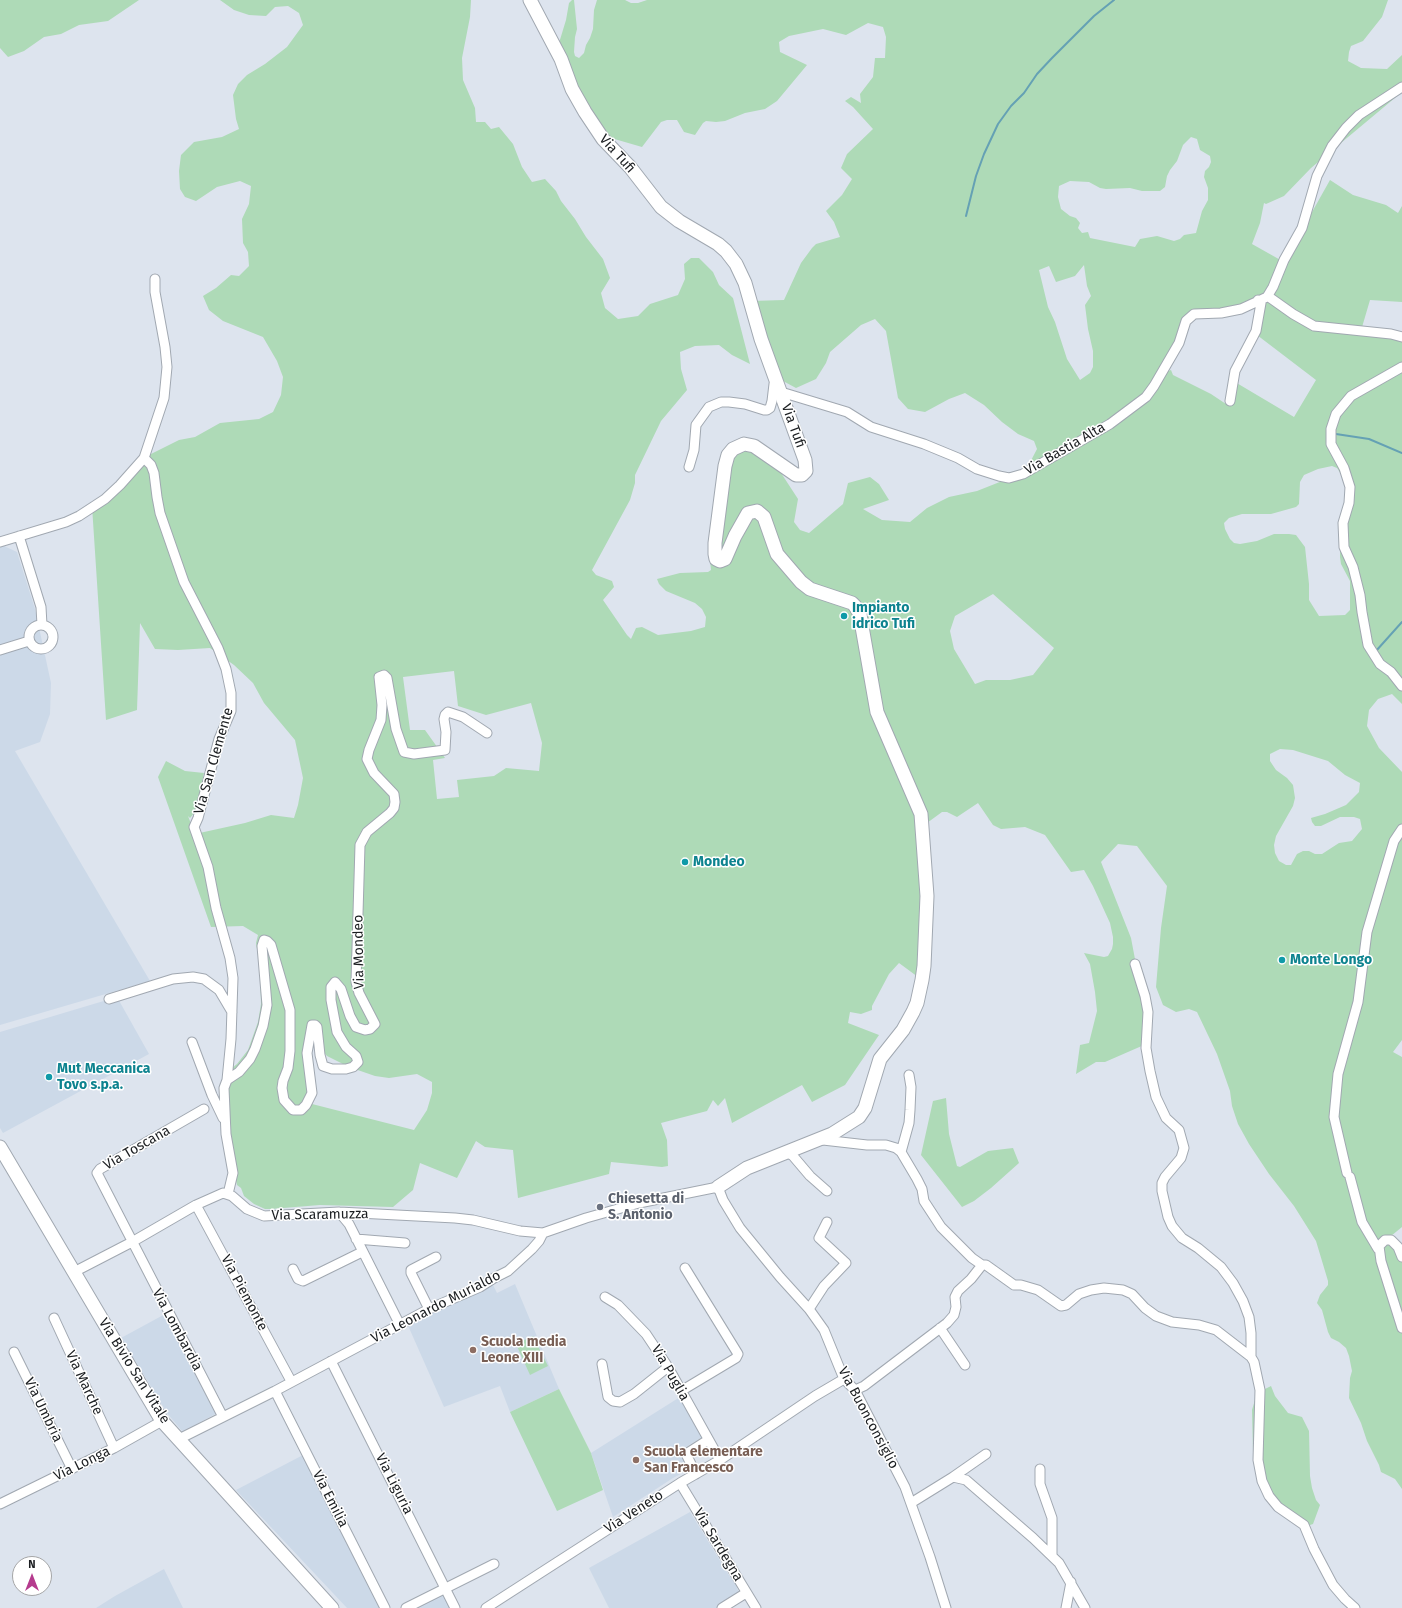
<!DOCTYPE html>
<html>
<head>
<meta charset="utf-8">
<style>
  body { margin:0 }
  #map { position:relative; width:1402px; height:1608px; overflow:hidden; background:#dde4ee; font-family:"Fira Sans",sans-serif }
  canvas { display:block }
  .north { position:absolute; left:12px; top:1556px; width:40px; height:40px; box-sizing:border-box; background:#fff; border:1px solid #a4a5a6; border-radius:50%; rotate:0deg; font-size:11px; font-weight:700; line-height:16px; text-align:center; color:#1b1e21 }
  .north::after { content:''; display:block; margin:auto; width:14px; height:18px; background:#b53b8e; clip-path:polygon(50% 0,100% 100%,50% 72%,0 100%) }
</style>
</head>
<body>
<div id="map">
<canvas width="1402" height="1608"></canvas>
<div class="north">N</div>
</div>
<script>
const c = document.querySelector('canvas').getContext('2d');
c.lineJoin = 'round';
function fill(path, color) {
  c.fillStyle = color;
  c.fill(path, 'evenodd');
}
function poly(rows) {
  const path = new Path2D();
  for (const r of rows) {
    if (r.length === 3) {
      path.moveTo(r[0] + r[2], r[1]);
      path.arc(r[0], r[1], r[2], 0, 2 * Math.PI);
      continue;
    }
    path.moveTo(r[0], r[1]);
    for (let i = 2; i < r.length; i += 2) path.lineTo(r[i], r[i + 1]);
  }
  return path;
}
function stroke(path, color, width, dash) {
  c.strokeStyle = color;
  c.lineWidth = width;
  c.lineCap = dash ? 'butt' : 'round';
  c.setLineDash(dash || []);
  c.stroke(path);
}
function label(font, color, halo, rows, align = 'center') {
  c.font = font + ' "Fira Sans",sans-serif';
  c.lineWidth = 3;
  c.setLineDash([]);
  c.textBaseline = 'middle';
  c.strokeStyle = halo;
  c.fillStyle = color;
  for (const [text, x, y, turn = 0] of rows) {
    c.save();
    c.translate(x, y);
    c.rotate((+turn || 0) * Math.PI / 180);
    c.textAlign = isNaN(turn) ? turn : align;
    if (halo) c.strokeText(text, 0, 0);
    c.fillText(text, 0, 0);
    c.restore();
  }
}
const built = poly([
  [4,546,17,552,35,609,51,683,50,714,40,742,15,751,150,981,0,1025,0,547],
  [117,997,149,1054,3,1133,0,1128,0,1032],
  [515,1284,559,1389,510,1412,500,1386,444,1407,406,1321,436,1305,493,1285,497,1293],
  [167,1313,219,1412,184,1431,182,1431,167,1413,119,1334,121,1338],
  [680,1397,704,1436,679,1451,690,1469,673,1478,613,1517,591,1453],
  [305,1454,384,1608,347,1608,236,1490],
  [690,1512,730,1577,732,1575,739,1586,737,1588,741,1597,724,1608,609,1608,589,1568],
  [164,1569,183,1608,96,1608,115,1596],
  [443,1594,450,1608,414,1608]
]);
const green = poly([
  [0,0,139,0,108,21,79,25,61,34,44,37,24,51,8,57,0,48],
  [220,0,471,0,470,17,462,58,463,80,475,108,476,122,485,122,491,129,499,127,513,144,522,167,532,182,545,179,556,191,561,201,575,219,586,237,603,259,610,278,601,293,605,308,618,319,638,316,650,304,678,295,685,279,684,264,691,258,699,258,713,272,719,285,733,298,750,364,732,355,719,345,695,346,680,352,681,369,687,390,661,421,635,475,635,483,630,500,592,570,596,575,612,581,614,587,603,600,627,635,631,639,636,628,642,627,658,635,691,631,705,627,706,617,702,609,695,603,666,591,659,584,657,579,680,573,708,572,711,570,710,560,734,445,770,456,798,499,794,522,800,530,809,533,843,504,848,483,870,477,879,484,889,500,863,509,882,520,910,522,927,508,949,497,977,491,1025,472,1037,449,1034,441,1018,434,1002,422,984,405,965,393,949,399,925,412,908,409,898,398,886,331,875,319,861,325,830,352,826,363,816,379,796,388,783,381,751,301,784,300,801,263,812,248,816,244,840,237,834,222,826,211,842,195,852,179,841,168,847,154,873,129,853,107,845,101,851,97,861,103,860,94,873,77,875,58,885,58,886,37,883,27,868,23,846,35,823,29,789,36,779,42,780,52,807,65,777,101,765,109,745,113,725,121,716,122,706,121,703,123,695,135,684,132,677,120,667,120,661,122,642,147,611,138,596,124,579,97,559,43,566,20,569,3,572,0,574,0,577,29,575,37,574,52,575,56,579,58,584,53,586,45,590,38,593,29,594,10,597,0,625,0,631,3,638,3,647,0,1388,0,1382,17,1363,41,1351,46,1349,52,1348,61,1361,68,1387,69,1402,55,1402,92,1311,168,1284,196,1266,204,1264,203,1260,223,1252,244,1284,262,1330,180,1353,195,1386,205,1398,213,1402,206,1402,302,1370,300,1360,334,1393,339,1402,342,1402,704,1392,694,1378,699,1369,710,1367,726,1379,748,1402,772,1402,1040,1393,1052,1402,1057,1402,1227,1391,1236,1402,1260,1402,1489,1395,1479,1381,1472,1379,1465,1367,1441,1361,1423,1349,1398,1350,1378,1352,1371,1349,1356,1346,1348,1339,1342,1331,1338,1328,1332,1322,1310,1317,1303,1320,1295,1328,1285,1328,1281,1316,1241,1294,1206,1269,1174,1249,1144,1238,1124,1232,1106,1230,1091,1217,1054,1197,1012,1189,1009,1176,1012,1163,1005,1156,987,1161,928,1167,886,1137,846,1118,844,1101,862,1131,938,1145,1012,1144,1045,1105,1062,1096,1062,1076,1074,1080,1045,1089,1043,1097,1011,1095,992,1090,964,1084,953,1104,957,1108,956,1112,949,1113,944,1113,937,1110,923,1093,886,1084,870,1071,872,1045,835,1025,827,1001,829,993,825,978,803,957,817,947,812,942,812,927,823,923,833,918,977,899,963,889,974,872,1006,872,1010,861,1014,850,1012,848,1023,879,1035,845,1085,812,1102,802,1085,732,1123,725,1098,718,1106,713,1100,707,1111,661,1123,667,1140,668,1166,662,1167,611,1162,609,1174,518,1198,513,1150,485,1147,476,1141,457,1178,420,1163,413,1190,393,1207,320,1205,271,1209,265,1209,254,1204,244,1196,241,1188,237,1185,230,1154,225,1093,232,1068,237,1064,248,1050,258,1022,261,1004,260,968,256,943,258,935,243,926,211,927,158,777,166,761,185,771,204,773,196,811,190,818,188,816,195,834,245,823,271,815,294,818,298,805,303,778,295,740,264,703,253,683,234,665,210,648,178,650,155,649,140,623,137,710,106,720,92,506,149,455,179,440,195,437,220,423,259,419,273,412,281,395,283,377,277,361,263,337,223,321,209,310,203,296,216,288,231,275,239,276,249,266,248,252,243,243,242,219,249,204,251,186,240,181,217,187,196,201,185,197,180,189,179,171,181,155,194,142,222,137,239,129,236,119,233,95,238,84,247,75,265,64,287,47,303,25,299,13,288,6,275,7,266,16,249,15,234,10],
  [1191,137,1197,139,1200,150,1210,156,1211,162,1209,167,1205,171,1204,177,1208,188,1208,200,1202,211,1196,233,1184,235,1180,239,1174,241,1157,236,1140,239,1135,247,1090,238,1088,232,1082,233,1078,228,1080,223,1076,218,1070,216,1061,209,1058,197,1059,186,1070,181,1089,182,1100,188,1106,189,1130,188,1142,191,1160,191,1165,187,1167,176,1170,170,1177,161,1183,145],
  [1084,265,1087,286,1091,296,1085,305,1088,329,1093,351,1093,367,1090,373,1080,380,1067,359,1055,322,1048,307,1039,270,1049,266,1056,282,1075,276],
  [1262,306,1257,335,1316,380,1294,417,1235,382,1229,406,1211,394,1173,375,1171,370,1166,372,1194,314],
  [1332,466,1337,468,1343,477,1345,487,1347,500,1340,542,1340,557,1341,564,1350,581,1350,610,1345,615,1319,616,1309,600,1309,584,1305,547,1296,535,1289,534,1274,534,1257,541,1240,544,1234,543,1230,539,1225,529,1224,523,1229,518,1242,514,1271,514,1296,507,1299,504,1300,482,1304,475,1318,469],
  [993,594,1054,648,1033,675,1010,680,986,680,975,684,954,649,950,631,955,616],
  [454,671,458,706,486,715,531,703,542,743,539,771,506,768,494,776,457,780,459,797,437,799,433,760,445,758,425,730,410,730,403,677],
  [1280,749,1293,750,1328,761,1345,775,1360,783,1359,792,1346,805,1325,814,1311,818,1312,822,1315,826,1321,826,1340,817,1354,817,1360,819,1362,829,1352,841,1339,843,1322,854,1315,854,1309,851,1303,851,1297,854,1291,865,1286,865,1279,861,1275,853,1274,845,1276,836,1293,806,1295,798,1293,785,1287,778,1276,770,1270,761,1270,754],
  [311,1038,327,1056,349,1067,375,1076,389,1078,417,1074,432,1082,432,1093,427,1110,414,1130,312,1104],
  [946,1098,949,1134,957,1166,960,1167,988,1151,1013,1148,1019,1163,991,1188,974,1201,962,1207,921,1155,933,1101],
  [533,1336,548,1366,530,1375,516,1344],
  [1271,1386,1275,1396,1288,1413,1302,1417,1309,1431,1310,1476,1312,1488,1316,1500,1320,1505,1313,1524,1304,1527,1258,1481,1253,1453,1252,1410,1257,1393],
  [559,1389,591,1453,603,1490,557,1511,510,1412]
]);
const stream = poly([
  [966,216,976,176,984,154,998,124,1011,106,1024,93,1037,74,1052,58,1094,16,1114,0],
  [1336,434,1369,439,1402,453],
  [1376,651,1402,622]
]);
const street = poly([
  [1267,297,1269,297,1293,314,1314,326,1391,334,1402,337],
  [1402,367,1351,396,1336,414,1331,429,1331,444,1344,468,1350,487,1349,503,1343,523,1344,547,1353,567,1360,595,1362,612,1368,645,1380,664,1391,672,1402,686],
  [781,392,847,412,871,427,924,444,958,458,977,469,999,476,1009,478,1023,474,1110,424,1146,397,1154,386,1179,343,1186,321,1194,314,1221,313,1241,309,1267,297,1273,287,1284,260,1302,228,1317,176,1332,146,1346,128,1359,115,1402,87],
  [1230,401,1235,371,1256,331,1261,303,1258,300],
  [144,458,151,465,154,473,157,497,160,513,184,582,218,648,226,669,231,693,231,711,219,739,198,818,194,827,208,867,216,908,230,958,233,978,231,1039,227,1080,224,1088,226,1134,233,1173,228,1194],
  [689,467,694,450,696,425,709,407,721,402,729,402,745,404,764,410,767,410,770,408,772,401,774,384,776,380],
  [19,536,41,607,42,625],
  [0,542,66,522,79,516,105,499,120,485,144,458,164,398,167,367,165,347,155,292,155,279],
  [41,637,12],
  [0,650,29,641],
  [1135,964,1145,996,1148,1012,1146,1048,1150,1071,1156,1097,1166,1118,1179,1130,1184,1148,1181,1158,1165,1177,1162,1183,1162,1191,1168,1217,1172,1226,1182,1238,1198,1248,1221,1267,1233,1283,1243,1301,1249,1317,1251,1333,1251,1357,1254,1362,1260,1390,1258,1460,1262,1481,1269,1496,1278,1507,1304,1525,1314,1549,1333,1585,1345,1599,1355,1608],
  [109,999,173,979,193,977,204,979,219,990,232,1012],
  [192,1042,212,1095,223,1118],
  [227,1080,239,1072,250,1059,255,1049,263,1026,267,1005,262,946,264,940,267,941,271,945,290,1010,290,1051,288,1068,283,1081,282,1088,284,1100,293,1110,301,1110,306,1105,312,1093,307,1053,312,1025,315,1025,317,1027,320,1055,323,1066,332,1069,346,1069,353,1067,358,1062,356,1056,346,1047,337,1032,331,1000,331,987,335,982,341,989,350,1016,356,1027,365,1030,370,1029,375,1024,359,993,356,982,360,845,367,832,390,813,394,808,395,802,394,794,374,773,367,759,369,750,381,720,382,705,379,677,384,675,387,678,396,729,404,752,414,754,445,750,446,732,444,719,445,715,448,712,463,717,487,733],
  [204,1109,100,1169,97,1173,223,1417],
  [823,1140,867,1145,886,1145,896,1148,901,1152,917,1179,922,1189,924,1201,941,1227,972,1258,982,1265],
  [787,1152,793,1156,810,1176,827,1191],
  [901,1152,909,1123,910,1110,911,1087,909,1075],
  [1347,1173,1334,1117,1338,1074,1358,1002,1367,932,1394,841,1402,829],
  [1350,1177,1362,1222,1378,1249],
  [196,1205,291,1381],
  [339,1212,349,1224,400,1325],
  [356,1239,405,1243],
  [1402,1257,1398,1247,1391,1240,1385,1240,1379,1246,1381,1261,1402,1328],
  [293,1269,298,1279,303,1281,362,1252],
  [74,1272,132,1242,196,1205,223,1193,232,1196,247,1209,264,1216,339,1212,455,1218,473,1220,520,1231,543,1233],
  [605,1297,618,1305,646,1334,668,1367,720,1460],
  [429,1309,411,1273,411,1270,436,1257],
  [809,1309,824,1286,846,1263,819,1238,827,1222],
  [54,1318,114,1448],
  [940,1328,965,1365],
  [14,1352,72,1469],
  [331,1361,455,1608],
  [602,1364,608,1397,613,1401,620,1402,634,1394,668,1367],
  [855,1390,864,1386,947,1323,954,1315,956,1307,955,1297,958,1291,971,1279,982,1265,986,1265,1014,1285,1021,1285,1038,1290,1061,1306,1066,1305,1079,1294,1091,1290,1104,1288,1123,1290,1132,1294,1145,1308,1156,1316,1172,1322,1199,1325,1216,1330,1251,1357],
  [275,1391,385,1608],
  [681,1391,736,1358,738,1354,685,1268],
  [179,1439,275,1391,429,1309,480,1287,494,1278,508,1271,532,1249,539,1241,543,1233,586,1218,639,1203,718,1187,723,1200,740,1228,780,1277,809,1309,824,1330,844,1379,855,1390,858,1396,905,1487,930,1557,946,1608],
  [1040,1469,1040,1484,1052,1518,1052,1555],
  [696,1474,686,1454,708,1440],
  [953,1477,986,1454],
  [680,1483,756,1608],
  [911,1503,953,1477,966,1480,1033,1538,1059,1563,1085,1608],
  [0,1504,114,1448,162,1421],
  [406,1608,494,1564],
  [486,1608,680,1483,720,1460,815,1396,844,1379],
  [722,1608,746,1593],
  [1066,1608,1071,1582]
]);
const secondary = poly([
  [530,0,561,59,572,89,585,112,603,139,630,167,661,207,679,221,718,244,726,251,736,264,745,283,761,339,805,460,806,471,802,475,796,475,754,446,744,444,733,449,728,455,725,466,715,543,715,554,716,559,720,561,725,559,735,536,748,513,757,511,764,517,777,554,801,582,810,589,852,603,855,606,860,614,861,621,877,712,921,814,927,896,924,966,922,980,917,1003,913,1012,903,1030,880,1059,865,1108,859,1117,832,1134,747,1168,718,1187],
  [0,1147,162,1421,332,1608]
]);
const markers = [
  [844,616,4,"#0f9aa8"],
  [685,862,4,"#0f9aa8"],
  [1282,960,4,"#0f9aa8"],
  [49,1077,4,"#0f9aa8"],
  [600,1207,4,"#6b7280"],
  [473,1350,4,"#8d6e63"],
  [636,1460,4,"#8d6e63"]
];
const streetNames = [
  ["Via Tufi",617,154,48],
  ["Via Tufi",793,426,70],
  ["Via Bastia Alta",1065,449,-30],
  ["Via San Clemente",214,761,-74],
  ["Via Mondeo",359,952,-91],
  ["Via Toscana",137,1148,-30],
  ["Via Scaramuzza",320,1215,-1],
  ["Via Piemonte",244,1293,62],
  ["Via Leonardo Murialdo",436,1307,-27],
  ["Via Lombardia",177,1330,62],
  ["Via Bivio San Vitale",134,1371,58],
  ["Via Puglia",670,1373,60],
  ["Via Marche",84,1383,65],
  ["Via Umbria",43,1410,64],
  ["Via Buonconsiglio",868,1418,62],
  ["Via Longa",82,1464,-26],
  ["Via Liguria",394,1484,63],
  ["Via Emilia",330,1499,63],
  ["Via Veneto",634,1512,-33],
  ["Via Sardegna",718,1545,59]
];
const cultureNames = [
  ["Impianto",852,608],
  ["idrico Tufi",852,624],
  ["Mondeo",693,862],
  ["Monte Longo",1290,960],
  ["Mut Meccanica",57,1069],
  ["Tovo s.p.a.",57,1085]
];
const worshipNames = [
  ["Chiesetta di",608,1199],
  ["S. Antonio",608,1215]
];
const educationNames = [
  ["Scuola media",481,1342],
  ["Leone XIII",481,1358],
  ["Scuola elementare",644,1452],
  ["San Francesco",644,1468]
];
fill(built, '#ccd9e8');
fill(green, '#aedab7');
stroke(stream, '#65a1b4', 2);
stroke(street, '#a1a8b1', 11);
stroke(secondary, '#a1a8b1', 15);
stroke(street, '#fff', 9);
stroke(secondary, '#fff', 13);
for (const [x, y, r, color] of markers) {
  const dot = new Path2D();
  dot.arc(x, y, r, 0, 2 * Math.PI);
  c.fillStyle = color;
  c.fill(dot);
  stroke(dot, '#fff', 1.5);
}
label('14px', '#1b1e21', '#fff', streetNames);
label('bold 14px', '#0d838f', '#fff', cultureNames, 'left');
label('bold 14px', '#5b616d', '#fff', worshipNames, 'left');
label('bold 14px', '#785e54', '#fff', educationNames, 'left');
</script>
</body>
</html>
